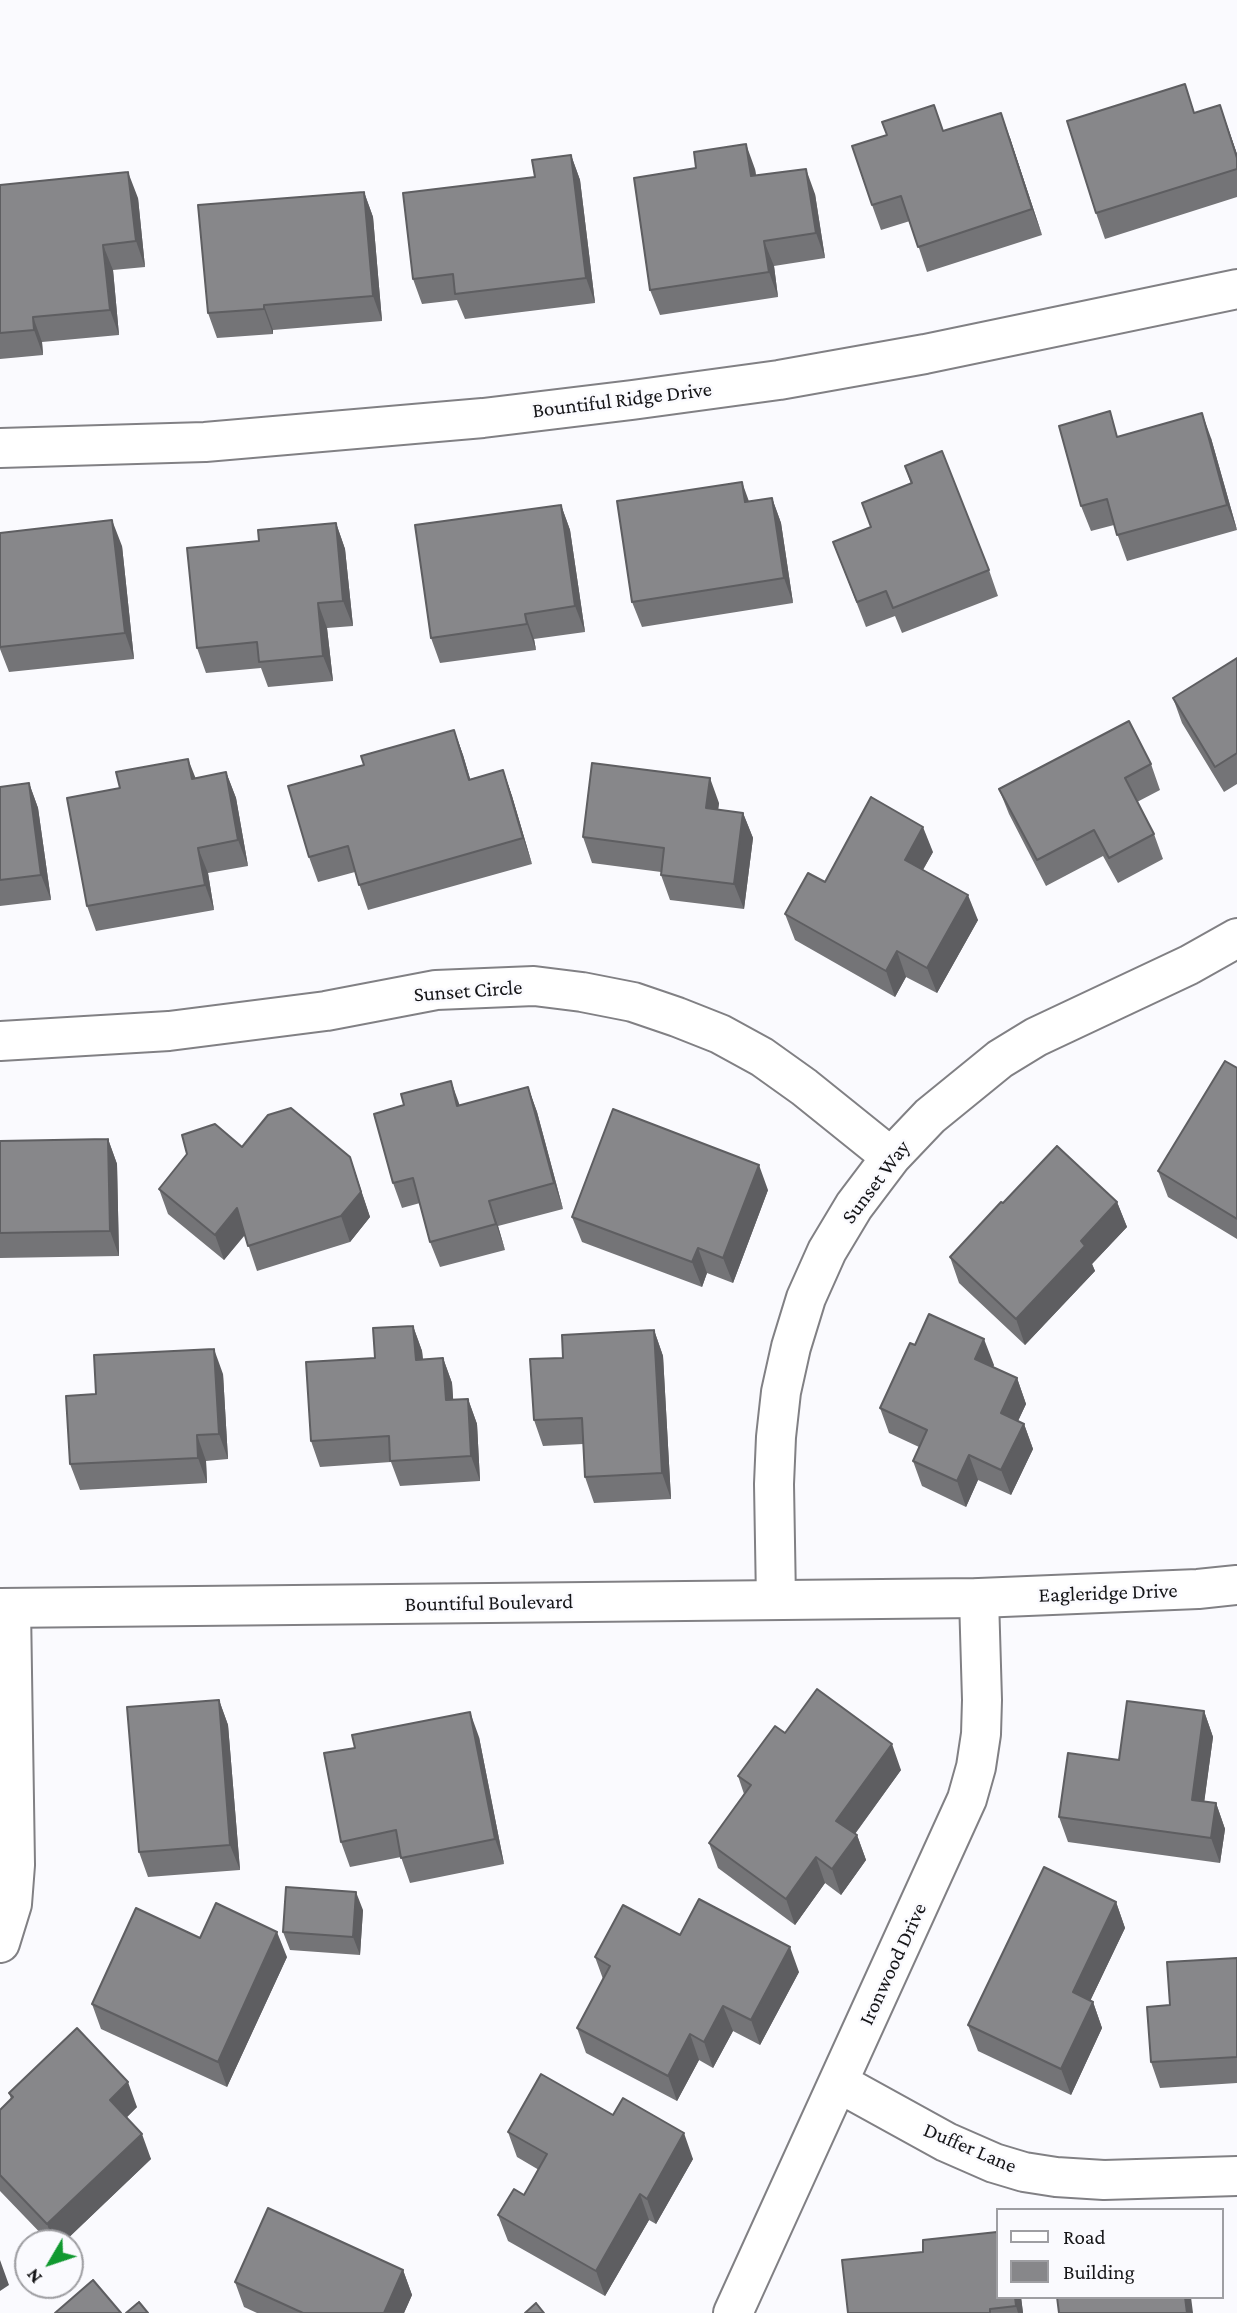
<!DOCTYPE html>
<html>
<head>
<meta charset="utf-8">
<style>
  body { margin:0 }
  #map { position:relative; width:1237px; height:2313px; overflow:hidden; background:#fafafe; font-family:"Crimson Pro",serif }
  canvas { display:block }
  .legend { position:absolute; left:996px; top:2208px; width:228px; height:91px; box-sizing:border-box; background:#fafafe; border:2px solid #9e9ea2; margin:0; padding:9px 12px; list-style:none; font-size:21px; color:#151517 }
  .legend li { display:flex; align-items:center; gap:14px; height:35px }
  .legend b { width:35px; border:2px solid #9e9ea2 }
  .north { position:absolute; left:14px; top:2229px; width:70px; height:70px; box-sizing:border-box; background:#fafafe; border:2px solid #9e9ea2; border-radius:50%; rotate:231deg; font-size:19px; font-weight:700; line-height:28px; text-align:center; color:#151517 }
  .north::after { content:''; display:block; margin:auto; width:24px; height:32px; background:#119930; clip-path:polygon(50% 0,100% 100%,50% 72%,0 100%) }
</style>
</head>
<body>
<div id="map">
<canvas width="1237" height="2313"></canvas>
<ul class="legend">
<li><b style="height:9px;background:#fff"></b>Road</li>
<li><b style="height:19px;background:#87878a"></b>Building</li>
</ul>
<div class="north">N</div>
</div>
<script>
const c = document.querySelector('canvas').getContext('2d');
c.lineJoin = 'round';
function poly(rows) {
  const path = new Path2D();
  for (const r of rows) {
    path.moveTo(r[0], r[1]);
    for (let i = 2; i < r.length; i += 2) path.lineTo(r[i], r[i + 1]);
  }
  return path;
}
function stroke(path, color, width, dash) {
  c.strokeStyle = color;
  c.lineWidth = width;
  c.lineCap = dash ? 'butt' : 'round';
  c.setLineDash(dash || []);
  c.stroke(path);
}
function fill(path, color) {
  c.fillStyle = color;
  c.fill(path, 'evenodd');
}
function label(font, color, halo, rows, align = 'center') {
  c.font = font + ' "Crimson Pro",serif';
  c.lineWidth = 5;
  c.setLineDash([]);
  c.textBaseline = 'middle';
  c.strokeStyle = halo;
  c.fillStyle = color;
  for (const [text, x, y, turn = 0] of rows) {
    c.save();
    c.translate(x, y);
    c.rotate((+turn || 0) * Math.PI / 180);
    c.textAlign = isNaN(turn) ? turn : align;
    if (halo) c.strokeText(text, 0, 0);
    c.fillText(text, 0, 0);
    c.restore();
  }
}
const minor = poly([
  [0,448,205,442,483,418,632,400,779,380,925,354,1237,289],
  [0,1041,169,1031,326,1011,436,990,534,986,582,992,633,1002,677,1017,720,1034,762,1057,804,1087,891,1157],
  [776,1600,774,1484,776,1437,781,1392,791,1347,806,1298,827,1251,854,1206,891,1157,930,1116,1000,1059,1036,1037,1189,965,1237,938],
  [0,1943,12,1904,15,1865,11,1608],
  [839,2083,946,2142,994,2163,1024,2172,1056,2177,1104,2180,1237,2176],
  [733,2313,967,1799,976,1767,981,1734,982,1700,979,1598]
]);
const secondary = poly([
  [0,1608,979,1598,1198,1589,1237,1585]
]);
const wall = poly([
  [1220,105,1237,154,1237,197,1105,239,1096,213,1195,113],
  [944,131,1010,138,1042,235,927,272,910,221,881,230,872,205],
  [571,155,580,180,595,303,465,319,457,300,422,304,413,279,535,177],
  [755,169,756,176,815,194,825,258,774,266,778,297,660,315,650,290],
  [0,185,138,198,145,267,113,270,119,335,42,342,43,355,0,359],
  [364,192,373,217,382,321,273,330,273,334,217,338,208,313],
  [1119,436,1211,438,1237,530,1127,561,1114,525,1091,531,1081,506],
  [905,466,989,570,998,596,902,633,895,616,866,627,833,542,871,527,862,503,911,484],
  [772,498,781,523,793,603,642,627,632,602],
  [561,505,570,530,585,632,534,639,536,650,440,663,431,638],
  [336,523,345,549,353,626,327,628,333,681,268,687,261,668,206,673,197,648,259,541],
  [0,533,122,546,134,659,9,672,0,649],
  [1237,658,1237,784,1224,792,1182,723,1173,698],
  [454,730,463,755,470,779,503,770,512,796,532,864,368,910,355,872,318,882,309,857,364,765],
  [1151,764,1160,790,1137,802,1154,834,1163,859,1118,883,1103,856,1046,886,1009,814,999,789],
  [226,772,236,798,248,866,208,873,214,910,96,931,87,906,120,788,195,778],
  [29,783,38,808,51,900,0,906,0,787],
  [719,803,718,810,743,813,753,838,744,909,670,900,661,875,661,872,592,863,583,837],
  [933,852,923,870,978,920,937,993,906,977,895,997,795,940,785,914,825,882],
  [1237,1068,1237,1239,1168,1197,1158,1171],
  [528,1087,537,1112,563,1209,498,1226,505,1250,440,1267,430,1242,420,1203,402,1208,393,1183,460,1105],
  [108,1139,117,1164,119,1256,0,1258,0,1141],
  [242,1147,350,1157,370,1217,350,1242,257,1271,245,1235,224,1260,168,1214,159,1189],
  [768,1190,733,1283,707,1273,702,1287,582,1242,572,1217],
  [1117,1202,1127,1227,1092,1264,1095,1271,1025,1345,959,1283,950,1257,1003,1203],
  [413,1326,422,1351,423,1359,443,1358,452,1383,453,1399,468,1399,477,1424,480,1481,400,1486,391,1462,320,1467,311,1441,375,1358],
  [654,1330,663,1356,671,1499,594,1503,585,1477,583,1444,543,1446,534,1420,563,1358],
  [915,1345,994,1365,993,1367,1017,1378,1026,1404,1018,1421,1024,1424,1033,1449,1011,1495,978,1480,966,1507,922,1486,913,1461,919,1447,889,1433,880,1408],
  [223,1374,228,1459,206,1461,207,1483,80,1490,70,1464,96,1394],
  [219,1700,228,1725,240,1870,148,1877,139,1852],
  [1204,1711,1213,1737,1204,1802,1216,1803,1225,1829,1220,1863,1068,1842,1059,1817,1119,1760],
  [785,1733,901,1770,855,1834,857,1835,866,1860,841,1895,825,1883,795,1925,718,1868,709,1843,744,1794,738,1776],
  [479,1737,504,1864,410,1883,401,1857,350,1867,341,1842],
  [1116,1902,1125,1928,1090,2001,1093,2002,1102,2028,1071,2095,978,2051,968,2025],
  [363,1910,360,1955,290,1950,283,1932],
  [680,1935,799,1972,760,2045,733,2031,713,2068,699,2060,677,2101,586,2053,577,2028,603,1979,595,1957],
  [200,1938,287,1957,227,2087,101,2029,92,2004],
  [1237,1958,1237,2083,1160,2088,1151,2062,1170,2005],
  [9,2093,137,2107,127,2117,151,2159,63,2243,50,2243,0,2191,0,2110,11,2099],
  [613,2115,693,2159,656,2224,649,2220,605,2296,508,2241,498,2215,524,2195,539,2170,517,2157,508,2132],
  [403,2270,412,2295,404,2313,257,2313,244,2307,235,2282],
  [1021,2297,1023,2313,848,2313]
]);
const shadedWall = poly([
  [1220,105,1237,154,1237,158],
  [1001,113,1010,138,1042,235,1032,209],
  [746,144,755,169,760,202,751,176],
  [571,155,580,180,595,303,586,278],
  [806,169,815,194,825,258,816,233],
  [128,172,138,198,145,267,136,241],
  [364,192,373,217,382,321,373,296],
  [764,241,774,266,778,297,769,272],
  [103,245,113,270,119,335,110,310],
  [264,305,273,330,273,334,264,309],
  [33,317,42,342,43,355,34,330],
  [1202,413,1211,438,1237,530,1227,505],
  [742,482,751,507,745,502],
  [772,498,781,523,793,603,784,578],
  [561,505,570,530,585,632,575,606],
  [112,520,122,546,134,659,125,633],
  [336,523,345,549,353,626,343,601],
  [318,603,327,628,333,681,323,656],
  [525,614,534,639,536,650,527,624],
  [454,730,463,755,478,805,469,780],
  [188,759,198,784,192,779],
  [503,770,512,796,532,864,523,838],
  [226,772,236,798,248,866,238,840],
  [710,778,719,803,715,833,706,808],
  [29,783,38,808,51,900,41,875],
  [743,813,753,838,744,909,734,884],
  [923,827,933,852,914,885,905,860],
  [198,848,208,873,214,910,205,885],
  [968,895,978,920,937,993,927,968],
  [897,951,906,977,895,997,886,971],
  [451,1081,460,1106,457,1106],
  [528,1087,537,1112,563,1209,554,1183],
  [108,1139,117,1164,119,1256,110,1231],
  [350,1157,370,1217,350,1242,341,1216],
  [759,1165,768,1190,733,1283,723,1258],
  [489,1201,498,1226,505,1250,496,1224],
  [1117,1202,1127,1227,1092,1264,1095,1271,1025,1345,1016,1319,1081,1241],
  [237,1208,246,1233,224,1260,215,1235],
  [698,1248,707,1273,702,1287,692,1262],
  [413,1326,422,1351,425,1385,416,1360],
  [654,1330,663,1356,671,1499,662,1473],
  [984,1339,994,1365,984,1384,975,1359],
  [214,1349,223,1374,228,1459,219,1434],
  [443,1358,452,1383,455,1425,446,1400],
  [1017,1378,1026,1404,1010,1438,1001,1413],
  [468,1399,477,1424,480,1481,471,1456],
  [1024,1424,1033,1449,1011,1495,1001,1470],
  [197,1435,206,1461,207,1483,198,1458],
  [969,1455,978,1480,966,1507,957,1481],
  [219,1700,228,1725,240,1870,230,1845],
  [1204,1711,1213,1737,1201,1826,1192,1800],
  [470,1712,479,1737,504,1864,495,1839],
  [892,1744,901,1770,846,1846,836,1821],
  [1216,1803,1225,1829,1220,1863,1211,1838],
  [857,1835,866,1860,841,1895,832,1869],
  [816,1857,825,1883,795,1925,786,1899],
  [356,1892,363,1910,360,1955,353,1937],
  [1116,1902,1125,1928,1082,2018,1073,1992],
  [277,1932,287,1957,227,2087,218,2062],
  [790,1947,799,1972,760,2045,751,2020],
  [1093,2002,1102,2028,1071,2095,1061,2069],
  [723,2006,733,2031,713,2068,704,2042],
  [690,2034,699,2060,677,2101,668,2076],
  [128,2082,137,2107,119,2125,110,2100],
  [684,2133,693,2159,656,2224,647,2199],
  [142,2134,151,2159,63,2243,54,2243,47,2224],
  [640,2194,649,2220,605,2296,596,2271],
  [0,2260,9,2285,0,2291],
  [403,2270,412,2295,404,2313,384,2313],
  [1015,2297,1021,2297,1023,2313,1018,2313,1016,2306],
  [1185,2297,1191,2297,1193,2313,1187,2313]
]);
const building = poly([
  [1185,84,1194,113,1220,105,1237,158,1237,169,1096,213,1067,121,1185,84],
  [934,105,943,131,1001,113,1032,209,918,247,901,196,872,205,852,146,887,135,882,122,934,105],
  [746,144,751,176,806,169,816,233,764,241,769,272,650,290,634,178,696,168,694,152,746,144],
  [571,155,586,278,455,294,453,274,413,279,403,193,535,177,532,160,571,155],
  [128,172,136,241,103,245,110,310,33,317,34,330,0,333,0,185,128,172],
  [364,192,373,296,264,305,264,309,208,313,198,205,364,192],
  [1110,411,1117,437,1202,413,1227,505,1117,535,1107,499,1081,506,1059,426,1110,411],
  [942,451,989,570,893,608,886,591,857,602,833,542,871,527,862,503,912,483,905,466,942,451],
  [742,482,745,502,772,498,784,578,632,602,617,501,742,482],
  [561,505,575,606,525,614,527,624,431,638,415,525,561,505],
  [112,520,125,633,0,647,0,533,112,520],
  [336,523,343,601,318,603,323,656,259,662,257,642,197,648,187,548,259,541,258,530,336,523],
  [1237,658,1237,753,1215,767,1173,698,1237,658],
  [1129,721,1151,764,1125,778,1154,834,1109,858,1094,830,1037,860,999,789,1129,721],
  [454,730,469,780,503,770,523,838,359,885,348,846,309,857,288,786,364,765,361,756,454,730],
  [188,759,192,779,226,772,238,840,198,848,205,885,87,906,67,798,120,788,116,772,188,759],
  [592,763,710,778,706,808,743,813,734,884,661,875,664,848,583,837,592,763],
  [29,783,41,875,0,880,0,787,29,783],
  [871,797,923,827,905,860,968,895,927,968,897,951,886,971,785,914,808,873,825,882,871,797],
  [1225,1061,1237,1068,1237,1219,1158,1171,1225,1061],
  [451,1081,457,1106,528,1087,554,1183,489,1201,496,1224,430,1242,413,1178,393,1183,374,1114,404,1105,401,1094,451,1081],
  [291,1108,350,1157,361,1192,341,1216,248,1246,237,1208,215,1235,159,1189,187,1154,182,1135,215,1124,242,1147,268,1115,291,1108],
  [613,1109,759,1165,723,1258,698,1248,692,1262,572,1217,613,1109],
  [108,1139,110,1231,0,1233,0,1141,108,1139],
  [1057,1146,1117,1202,1081,1241,1085,1246,1016,1319,950,1257,1001,1202,1003,1203,1057,1146],
  [929,1314,984,1339,975,1359,1017,1378,1001,1413,1024,1424,1001,1470,969,1455,957,1481,913,1461,927,1430,880,1408,910,1343,915,1345,929,1314],
  [413,1326,416,1360,443,1358,446,1400,468,1399,471,1456,390,1461,389,1436,311,1441,306,1362,375,1358,373,1328,413,1326],
  [654,1330,662,1473,585,1477,582,1418,534,1420,530,1359,563,1358,562,1335,654,1330],
  [214,1349,219,1434,197,1435,198,1458,70,1464,66,1396,96,1394,94,1355,214,1349],
  [817,1689,892,1744,836,1821,857,1835,832,1869,816,1857,786,1899,709,1843,751,1785,738,1776,775,1726,785,1733,817,1689],
  [219,1700,230,1845,139,1852,127,1707,219,1700],
  [1127,1701,1204,1711,1192,1800,1216,1803,1211,1838,1059,1817,1068,1753,1119,1760,1127,1701],
  [470,1712,495,1839,401,1858,396,1830,341,1842,324,1753,355,1748,352,1735,470,1712],
  [1044,1867,1116,1902,1073,1992,1093,2002,1061,2069,968,2025,1044,1867],
  [286,1887,356,1892,353,1937,283,1932,286,1887],
  [699,1899,790,1947,751,2020,723,2006,704,2042,690,2034,668,2076,577,2028,610,1966,595,1957,623,1905,680,1935,699,1899],
  [216,1903,277,1932,218,2062,92,2004,136,1908,200,1938,216,1903],
  [1237,1958,1237,2057,1151,2062,1147,2007,1170,2005,1167,1962,1237,1958],
  [77,2028,128,2082,110,2100,142,2134,47,2224,0,2175,0,2110,13,2097,9,2093,77,2028],
  [541,2074,613,2115,623,2098,684,2133,647,2199,640,2194,596,2271,498,2215,514,2189,524,2195,547,2154,508,2132,541,2074],
  [268,2208,403,2270,384,2313,303,2313,235,2282,268,2208],
  [997,2232,997,2297,1015,2297,1016,2306,990,2309,990,2313,848,2313,842,2260,923,2252,923,2240,997,2232],
  [93,2280,121,2313,55,2313,93,2280],
  [1057,2297,1185,2297,1187,2313,1059,2313,1057,2297],
  [139,2302,148,2313,126,2313,139,2302],
  [536,2303,544,2313,525,2313,536,2303]
]);
const streetNames = [
  ["Bountiful Ridge Drive",622,400,-7],
  ["Sunset Circle",468,991,-4],
  ["Sunset Way",876,1182,-53],
  ["Eagleridge Drive",1108,1593,-2],
  ["Bountiful Boulevard",489,1603,-1],
  ["Ironwood Drive",893,1964,-65],
  ["Duffer Lane",970,2148,23]
];
stroke(minor, '#818084', 42);
stroke(secondary, '#818084', 42);
stroke(minor, '#fff', 38);
stroke(secondary, '#fff', 38);
fill(wall, '#747477');
fill(shadedWall, '#5e5e61');
fill(building, '#87878a');
stroke(building, '#5e5e61', 2);
label('21px', '#151517', '#fafafe', streetNames);
</script>
</body>
</html>
